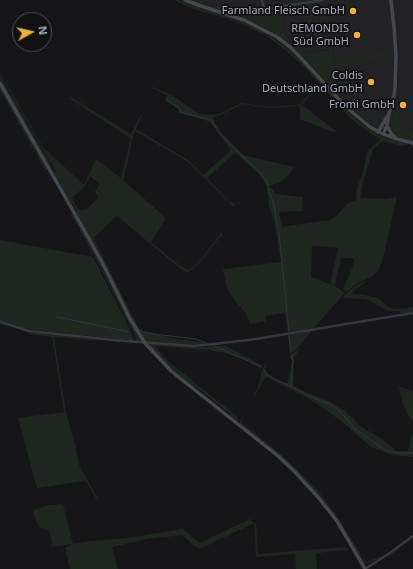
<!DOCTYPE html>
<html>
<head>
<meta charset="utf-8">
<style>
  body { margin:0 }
  #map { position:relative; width:413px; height:569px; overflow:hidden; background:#161618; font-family:"Noto Sans",sans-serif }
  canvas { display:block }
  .north { position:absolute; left:12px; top:12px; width:40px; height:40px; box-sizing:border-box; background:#111113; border:1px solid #4d4f55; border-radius:50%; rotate:82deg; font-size:11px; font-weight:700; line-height:16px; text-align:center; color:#a8adb8 }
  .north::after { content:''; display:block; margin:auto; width:14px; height:18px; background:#f2b134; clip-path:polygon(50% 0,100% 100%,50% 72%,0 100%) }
</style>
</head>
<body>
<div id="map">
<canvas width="413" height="569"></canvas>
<div class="north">N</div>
</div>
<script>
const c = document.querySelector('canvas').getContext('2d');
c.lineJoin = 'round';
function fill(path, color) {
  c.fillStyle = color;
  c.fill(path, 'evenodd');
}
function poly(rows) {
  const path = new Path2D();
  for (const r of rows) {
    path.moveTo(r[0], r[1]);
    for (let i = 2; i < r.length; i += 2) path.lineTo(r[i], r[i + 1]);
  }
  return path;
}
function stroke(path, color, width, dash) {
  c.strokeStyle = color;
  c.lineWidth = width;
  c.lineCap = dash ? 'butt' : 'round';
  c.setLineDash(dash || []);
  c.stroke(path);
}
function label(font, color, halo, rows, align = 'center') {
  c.font = font + ' "Noto Sans",sans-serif';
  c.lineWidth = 3.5;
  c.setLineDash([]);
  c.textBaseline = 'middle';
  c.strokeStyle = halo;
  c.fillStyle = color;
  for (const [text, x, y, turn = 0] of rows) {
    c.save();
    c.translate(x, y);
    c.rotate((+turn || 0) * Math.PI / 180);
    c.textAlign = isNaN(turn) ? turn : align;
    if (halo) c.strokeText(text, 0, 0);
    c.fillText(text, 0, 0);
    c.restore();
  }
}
const built = poly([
  [199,0,413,0,413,137,406,136,379,128,340,93,332,49,307,53,286,37,281,10,241,14]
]);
const green = poly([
  [174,0,180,0,198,7,239,20,265,33,282,44,302,61,323,85,323,86,312,76,310,72,296,59,275,42,265,35,244,25,220,16,199,11,184,5],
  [188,0,199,0,241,14,281,9,286,37,307,53,329,50,324,22,327,22,329,35,331,35,334,49,332,49,340,93,379,128,375,127,371,125,349,107,309,63,297,51,276,35,262,27,237,16,196,3],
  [394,52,394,59,337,67,336,58,364,54,364,56],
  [0,72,43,147,84,185,96,159,121,178,128,150,130,138,70,99,71,97,131,134,141,115,142,116,136,129,188,160,203,175,231,150,211,123,208,121,178,113,179,110,179,109,165,100,167,95,151,88,152,87,172,95,198,113,206,115,219,114,241,103,269,107,297,105,301,103,299,109,298,106,269,108,242,104,221,115,213,117,215,123,222,133,243,155,294,167,289,175,282,181,267,187,259,174,235,153,207,178,229,201,236,204,232,207,230,203,188,162,135,131,133,136,127,165,123,180,166,218,151,242,178,264,188,270,196,265,203,257,220,234,222,229,222,237,220,237,202,260,196,266,188,272,186,272,178,267,117,216,93,238,139,329,171,338,207,343,216,343,186,345,146,342,134,324,76,212,77,211,75,208,74,209,52,171,54,171,55,173,56,172,0,74],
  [90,176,100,184,95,191,98,198,87,209,81,210,78,209,72,198,85,186],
  [0,76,50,164,52,168,51,169,0,80],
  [0,85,47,169,47,170,45,170,0,90],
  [324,87,326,87,349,112,363,125,381,136,395,141,407,143,408,145,401,146,383,141,373,149,364,179,360,198,388,199,397,196,383,259,379,270,373,276,358,283,346,292,343,289,352,269,354,258,341,258,335,285,330,284,338,248,312,246,311,277,323,281,323,282,335,286,341,290,345,293,313,329,288,332,285,313,266,316,266,321,250,324,246,314,233,298,229,292,226,285,223,269,281,262,274,220,269,206,267,188,270,187,273,189,275,194,303,197,302,211,280,212,279,213,282,227,294,225,330,220,337,215,348,203,356,200,357,188,363,172,367,153,368,150,380,140,360,126,350,118,326,90,323,89,311,94,302,105,337,132,330,131,300,119,300,108,304,99,313,91],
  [395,109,401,111,401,113,399,113,397,118,408,121,406,130,413,132,413,141,404,140,392,134,390,131,394,132,391,128,391,124],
  [72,213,73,213,84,233,131,323,141,339,140,341,137,341,136,338,132,329,97,261,75,221,71,215],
  [0,240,93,257,129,328,133,338,133,341,36,330,23,328,0,321],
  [368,280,352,292,353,294,360,294,377,298,381,300,388,307,390,307,394,309,408,308,413,307,413,312,401,314,400,311,392,311,390,312,366,299,342,298,350,290,362,282],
  [312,331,298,348,290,354,288,335],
  [29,332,99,340,99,341,54,337,66,412,75,444,79,465,98,499,96,499,86,481,37,488,18,418,64,412,52,337,29,334],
  [151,344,194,347,226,346,263,366,261,369,245,360,225,353,208,350,154,346,170,363,237,416,238,421,237,421,232,417,229,413,201,391,190,384,170,368,149,346],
  [301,347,294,358,293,386,308,393,329,401,344,410,360,426,379,437,397,451,408,451,413,431,413,457,392,455,371,447,341,421,319,405,307,398,266,377,265,378,256,394,253,398,259,384,262,370,263,367,267,364,265,366,265,368,267,373,276,379,286,383,288,383,292,361,289,356,295,352],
  [399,387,402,387,413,392,413,420,408,415,403,405],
  [245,411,241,422,278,452,299,471,317,490,332,509,365,561,369,561,380,557,400,544,378,559,369,563,364,562,341,526,320,498,308,483,298,473,239,423],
  [63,504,73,544,90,541,127,538,183,529,199,543,250,519,254,523,256,522,258,554,345,547,348,550,316,553,317,569,296,569,295,554,256,557,254,523,200,549,195,547,182,535,147,539,112,547,118,569,70,569,65,548,72,544,51,547,52,544,50,534,47,529,40,528,34,516,33,510,49,505]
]);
const stream = poly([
  [166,100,179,108,181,112,211,120,220,134,237,151,261,173,267,182,268,186],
  [268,188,273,201,278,228],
  [279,232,289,331],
  [57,317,130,332],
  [141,331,145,333,195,339,207,343],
  [289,336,291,353],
  [212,345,260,366,261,367],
  [264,370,267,375,279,381,293,387,315,399,330,404,340,411,355,429,385,450,399,453,413,453],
  [291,386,293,361,292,355]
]);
const street = poly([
  [262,0,264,9,323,0],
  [0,322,29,331,113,340,192,346,214,344,256,339,413,313],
  [365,569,390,553,413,536]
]);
const secondary = poly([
  [185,0,201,6,244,20,277,37,290,47,301,58,346,107,370,127,383,134,397,139,413,143],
  [0,83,88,237,106,270,130,319,145,343,171,371,278,456,295,472,317,496,337,521,365,569],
  [387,126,392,135,395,137],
  [378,132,387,117],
  [383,134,387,126,388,117,393,101,395,88,396,56,394,27,391,0]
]);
const markers = [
  [353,11,4,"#f2b134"],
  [357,35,4,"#f2b134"],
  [371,82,4,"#f2b134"],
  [403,105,4,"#f2b134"]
];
const poiNames = [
  ["Farmland Fleisch GmbH",345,11],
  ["REMONDIS",349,29],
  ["Süd GmbH",349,42],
  ["Coldis",363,76],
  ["Deutschland GmbH",363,89],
  ["Fromi GmbH",395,105]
];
fill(built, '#222225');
fill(green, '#1e261f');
stroke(stream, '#2c353c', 1);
stroke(street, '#37383d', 2.5);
stroke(secondary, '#45474d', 3.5);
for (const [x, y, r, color] of markers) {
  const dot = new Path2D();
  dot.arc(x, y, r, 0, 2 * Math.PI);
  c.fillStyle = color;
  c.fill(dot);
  stroke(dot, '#111113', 1.5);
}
label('11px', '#a8adb8', '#111113', poiNames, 'right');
</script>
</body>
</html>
